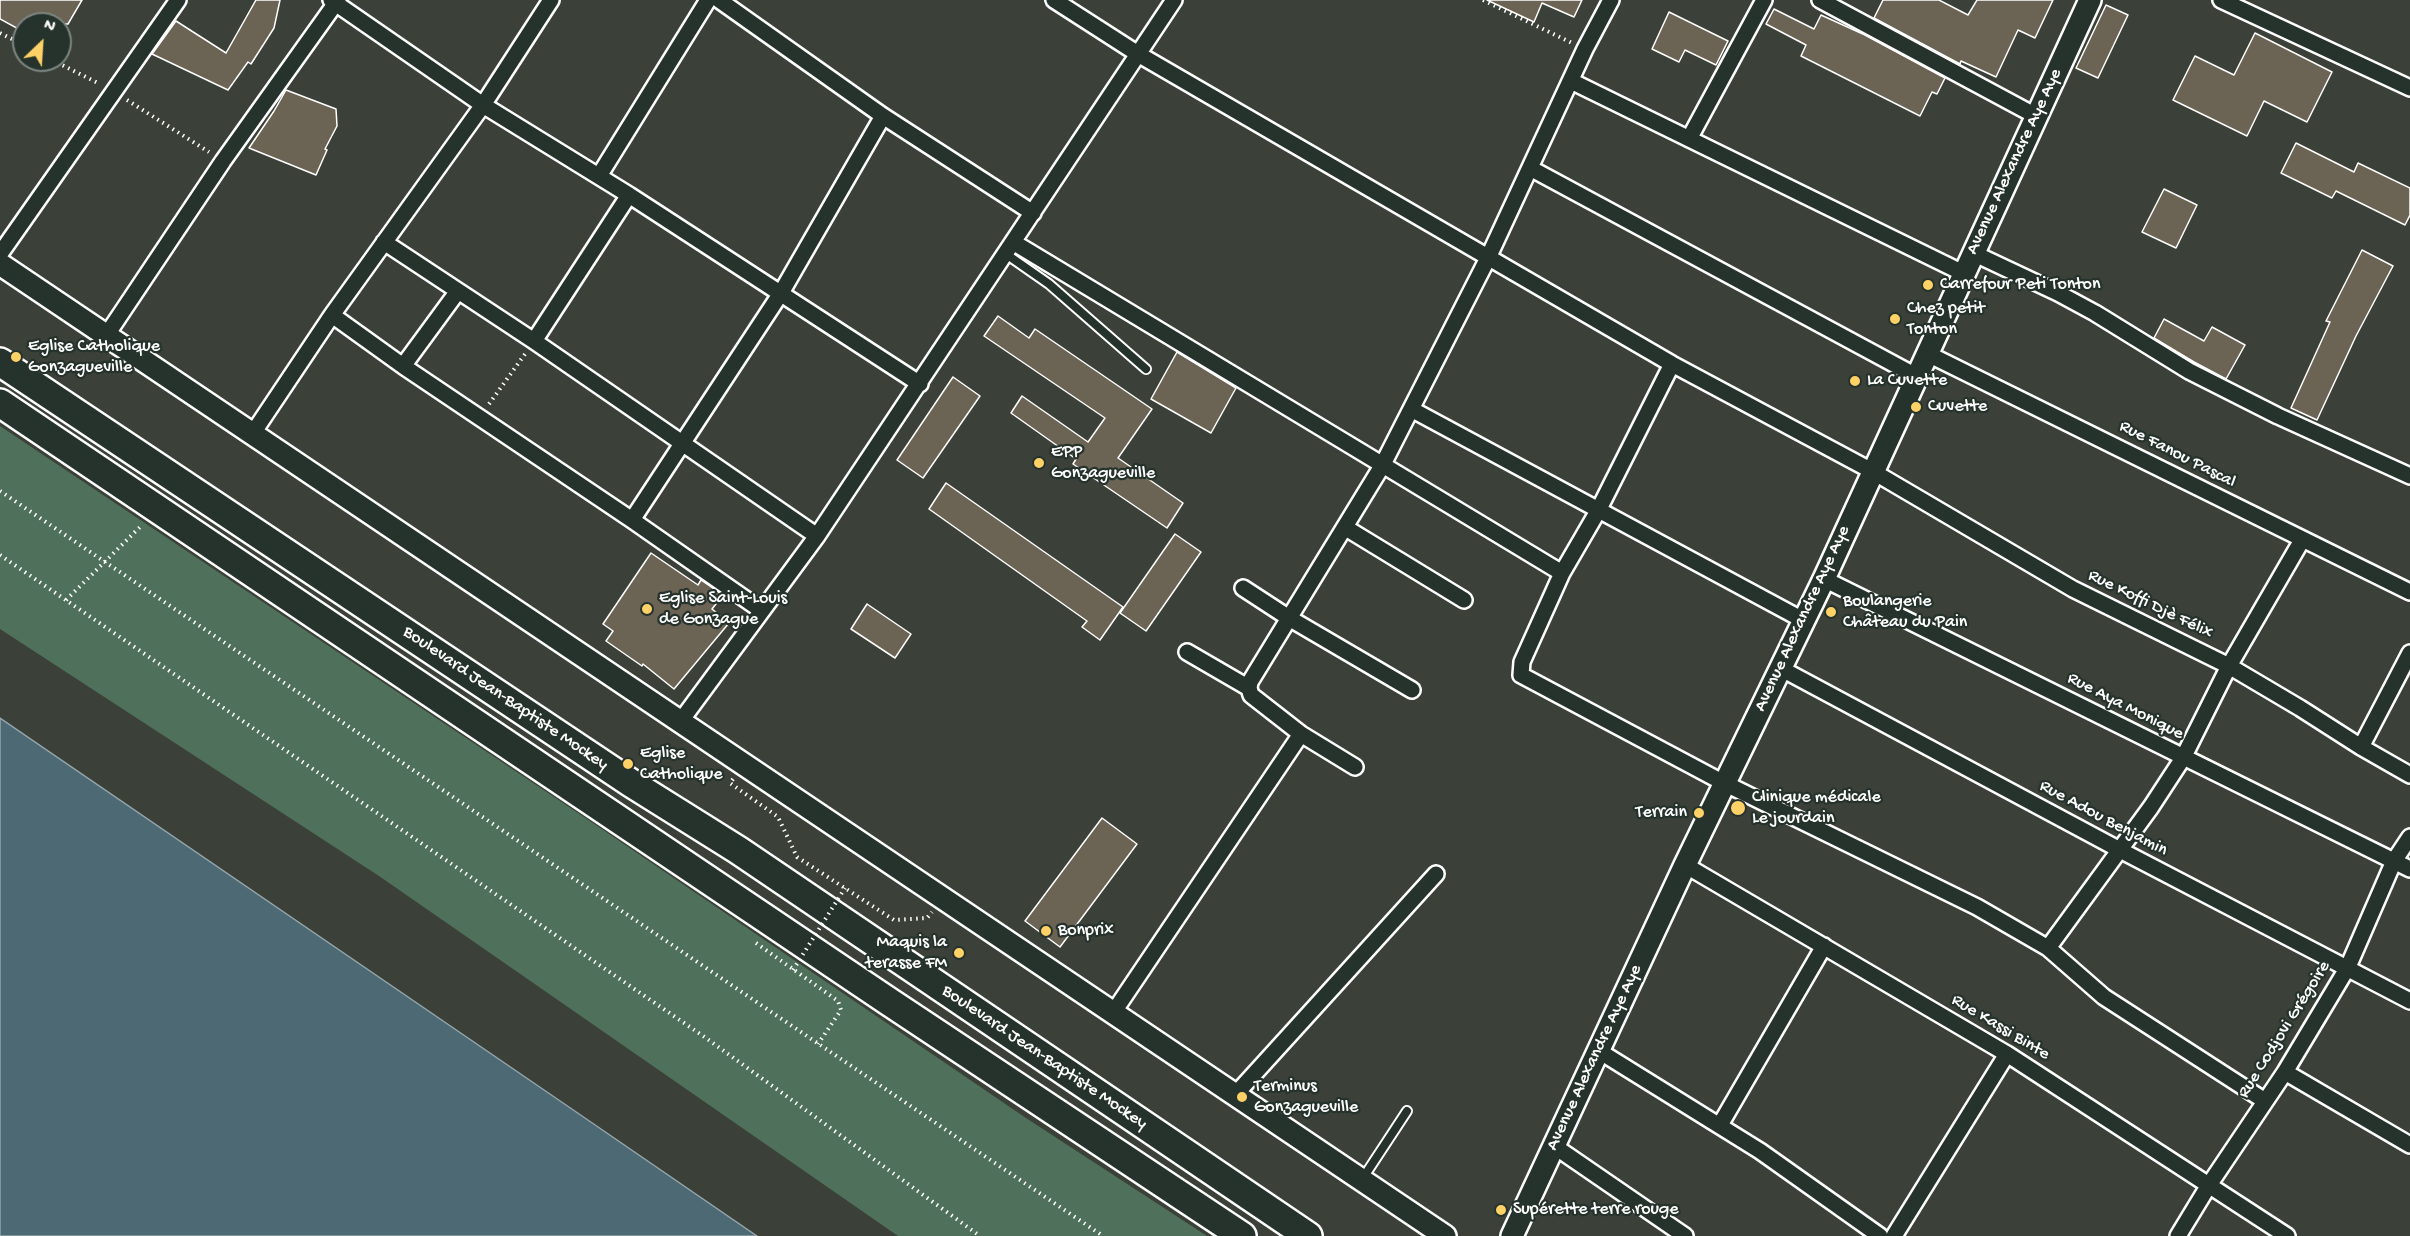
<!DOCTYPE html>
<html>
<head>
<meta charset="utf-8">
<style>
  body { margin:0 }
  #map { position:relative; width:2410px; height:1236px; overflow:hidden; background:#3b4138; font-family:"Gochi Hand",sans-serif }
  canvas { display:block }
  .north { position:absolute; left:12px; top:12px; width:60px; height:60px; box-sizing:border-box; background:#26332d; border:2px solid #7d8581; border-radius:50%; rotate:25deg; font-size:16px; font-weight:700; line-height:24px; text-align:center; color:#fff }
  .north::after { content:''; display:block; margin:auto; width:21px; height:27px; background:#ffd166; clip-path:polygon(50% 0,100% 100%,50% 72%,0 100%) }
</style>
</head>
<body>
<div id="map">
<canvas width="2410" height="1236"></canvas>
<div class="north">N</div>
</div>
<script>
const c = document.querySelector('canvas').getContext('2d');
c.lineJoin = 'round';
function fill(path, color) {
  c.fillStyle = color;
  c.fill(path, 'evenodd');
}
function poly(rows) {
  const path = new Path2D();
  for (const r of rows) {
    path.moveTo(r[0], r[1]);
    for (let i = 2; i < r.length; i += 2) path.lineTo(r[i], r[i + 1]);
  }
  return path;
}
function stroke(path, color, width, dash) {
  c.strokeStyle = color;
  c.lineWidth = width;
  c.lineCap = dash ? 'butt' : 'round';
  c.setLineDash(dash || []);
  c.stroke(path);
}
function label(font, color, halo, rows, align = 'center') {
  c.font = font + ' "Gochi Hand",sans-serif';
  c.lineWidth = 4.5;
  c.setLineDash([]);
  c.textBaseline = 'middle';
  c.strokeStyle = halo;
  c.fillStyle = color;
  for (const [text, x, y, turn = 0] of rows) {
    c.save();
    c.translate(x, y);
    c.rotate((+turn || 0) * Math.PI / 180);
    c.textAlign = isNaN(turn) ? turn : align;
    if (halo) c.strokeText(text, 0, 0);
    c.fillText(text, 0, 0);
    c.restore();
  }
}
const green = poly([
  [0,426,596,825,1026,1118,1207,1236,898,1236,379,876,0,629]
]);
const water = poly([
  [0,718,566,1105,757,1236,0,1236,0,718]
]);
const building = poly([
  [0,0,82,0,68,24,24,24,24,32,0,19,0,0],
  [256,0,280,0,274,28,251,64,248,62,228,90,152,54,176,21,226,53,256,0],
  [1487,0,1582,0,1574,17,1542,3,1534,22,1487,0],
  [1883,0,1939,0,1968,15,1977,0,2053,0,2035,38,2018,30,1996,77,1961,61,1960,64,1874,18,1883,0],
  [2106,5,2128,15,2098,78,2076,68,2106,5],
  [1774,9,1814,29,1821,15,1865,35,1945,78,1937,94,1932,92,1920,116,1801,56,1806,45,1766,24,1774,9],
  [1669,12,1728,41,1716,65,1685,50,1679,62,1652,49,1669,12],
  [2255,33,2332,72,2307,122,2264,101,2247,136,2173,100,2195,56,2234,75,2255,33],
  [286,90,336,109,337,126,325,149,327,150,316,175,249,148,274,111,286,90],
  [2296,143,2354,172,2358,163,2410,188,2410,215,2405,225,2336,191,2332,198,2281,173,2296,143],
  [2164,189,2197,205,2176,248,2142,232,2164,189],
  [2362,250,2393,266,2356,336,2317,420,2291,408,2330,322,2326,321,2362,250],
  [998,316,1029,338,1035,329,1152,409,1118,458,1183,503,1167,528,1073,464,1076,459,1011,413,1022,396,1088,442,1105,418,984,336,998,316],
  [2164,319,2204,341,2212,327,2245,345,2226,379,2194,362,2154,338,2164,319],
  [1177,352,1236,388,1211,433,1151,399,1177,352],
  [953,377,980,396,923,478,897,460,953,377],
  [946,483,1123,607,1100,640,1082,627,1087,621,929,509,946,483],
  [1175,534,1201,552,1146,631,1120,613,1175,534],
  [651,553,698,585,701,580,723,595,712,609,729,623,674,689,643,664,642,666,606,641,613,631,603,624,651,553],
  [867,604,911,634,895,658,851,629,867,604],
  [1102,818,1137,844,1060,947,1025,921,1102,818]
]);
const path = poly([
  [1483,0,1572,43],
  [0,33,24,45],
  [52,60,100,84],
  [127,100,209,152],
  [489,404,525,354],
  [0,491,1103,1236],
  [0,555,706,1038,980,1236],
  [66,600,142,525],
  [733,779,730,783,778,817,797,857,894,920,927,918,932,912],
  [756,943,838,1001,841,1010,818,1044]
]);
const lane = poly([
  [1006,254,1049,284,1146,369],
  [1363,1178,1407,1111]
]);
const street = poly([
  [331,0,483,105,629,195,920,384],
  [719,0,883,116,1033,213],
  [1054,0,1138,54,1672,364,1872,471,2073,589,2229,666,2300,708,2361,747,2410,775],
  [1820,0,2036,116],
  [2221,0,2410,88],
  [1571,81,1963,273],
  [1689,139,1764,0],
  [1530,168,1916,376],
  [599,176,708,0],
  [384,242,534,341,817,536],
  [1013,242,1562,573],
  [1973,253,2058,293,2095,313,2189,371,2278,416,2410,476],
  [0,254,178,0],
  [332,315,403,366,632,520,761,610],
  [106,336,223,161,338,0],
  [534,341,629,195],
  [1926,353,2410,592],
  [1672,364,1598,511,1562,573,1522,662,1521,675,1724,783,1977,907,2048,948,2104,997,2265,1101],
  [403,366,458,291],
  [1411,409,1803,620],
  [253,433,332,315,483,105,551,0],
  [632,520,781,293,883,116],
  [1346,528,1464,600],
  [1824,579,2410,869],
  [1243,588,1289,618,1412,690],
  [1187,652,1249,688],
  [1780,668,2120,850,2410,1001],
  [680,722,817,536,1174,0],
  [2361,747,2410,653],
  [1355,767,1301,734,1251,695,1249,688,1250,682,1382,466,1488,258,1585,49,1611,0],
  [1685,865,2007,1054,2287,1236],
  [2048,948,2151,807,2183,758,2229,666,2302,540],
  [1113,1013,1301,734],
  [1599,1051,1760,1151,1880,1236],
  [2285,1072,2410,1145],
  [1235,1095,1436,874],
  [1720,1125,1824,946],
  [1554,1146,1685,1236],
  [1894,1236,2007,1054],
  [2178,1236,2209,1185,2285,1072,2348,967,2394,861,2410,837]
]);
const secondary = poly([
  [0,264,1445,1236],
  [1512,1236,1685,865,1824,579,2090,0]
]);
const highway = poly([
  [0,362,631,783,738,850,1308,1236],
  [0,403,888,1001,1242,1236]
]);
const pathBridge = poly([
  [793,970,845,888]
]);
const markers = [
  [1928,285,6,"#ffd166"],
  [1895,319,6,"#ffd166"],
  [16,357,6,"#ffd166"],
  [1855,381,6,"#ffd166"],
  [1916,407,6,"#ffd166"],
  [1039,463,6,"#ffd166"],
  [647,609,6,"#ffd166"],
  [1831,612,6,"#ffd166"],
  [628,764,6,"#ffd166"],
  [1738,808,8,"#ffd166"],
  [1699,813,6,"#ffd166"],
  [1046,931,6,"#ffd166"],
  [959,953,6,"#ffd166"],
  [1242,1097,6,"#ffd166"],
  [1501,1210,6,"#ffd166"]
];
const streetNames = [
  ["Avenue Alexandre Aye Aye",2015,162,-65],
  ["Rue Fanou Pascal",2177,455,27],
  ["Rue Koffi Djè Félix",2150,605,26],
  ["Avenue Alexandre Aye Aye",1803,619,-65],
  ["Boulevard Jean-Baptiste Mockey",505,699,34],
  ["Rue Aya Monique",2125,707,27],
  ["Rue Adou Benjamin",2103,819,28],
  ["Rue Kassi Binte",2000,1028,31],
  ["Rue Codjovi Grégoire",2285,1030,-58],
  ["Boulevard Jean-Baptiste Mockey",1044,1058,34],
  ["Avenue Alexandre Aye Aye",1595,1058,-65]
];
const poiNames = [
  ["Carrefour Peti Tonton",1940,285],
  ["Chez petit",1907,309],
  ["Tonton",1907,330],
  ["Eglise Catholique",28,347],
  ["Gonzagueville",28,368],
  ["La Cuvette",1867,381],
  ["Cuvette",1928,407],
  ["EPP",1051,453],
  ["Gonzagueville",1051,474],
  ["Eglise Saint-Louis",659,599],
  ["de Gonzague",659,620],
  ["Boulangerie",1843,602],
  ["Château du Pain",1843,623],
  ["Eglise",640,754],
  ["Catholique",640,775],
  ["Clinique médicale",1752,798],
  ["Le jourdain",1752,819],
  ["Terrain",1687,813,"right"],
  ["Bonprix",1058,931],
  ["Maquis la",947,943,"right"],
  ["terasse FM",947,964,"right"],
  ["Terminus",1254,1087],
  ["Gonzagueville",1254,1108],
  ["Supérette terre rouge",1513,1210]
];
fill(green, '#4f705a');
fill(water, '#4d6973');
stroke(water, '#94a5ab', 1.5);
fill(building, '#6b6353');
stroke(building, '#fff', 1.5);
stroke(lane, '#fff', 12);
stroke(street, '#fff', 20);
stroke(secondary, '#fff', 26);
stroke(highway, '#fff', 32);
stroke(path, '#fff', 4, [1.5, 4.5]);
stroke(lane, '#26332d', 8);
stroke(street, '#26332d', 15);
stroke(secondary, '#26332d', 21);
stroke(highway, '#26332d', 27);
stroke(pathBridge, '#fff', 4, [1.5, 4.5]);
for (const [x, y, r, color] of markers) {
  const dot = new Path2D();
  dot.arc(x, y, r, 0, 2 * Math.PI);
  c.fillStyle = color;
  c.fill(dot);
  stroke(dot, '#26332d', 2);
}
label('18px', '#fff', '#26332d', streetNames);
label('18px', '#fff', '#26332d', poiNames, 'left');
</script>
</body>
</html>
